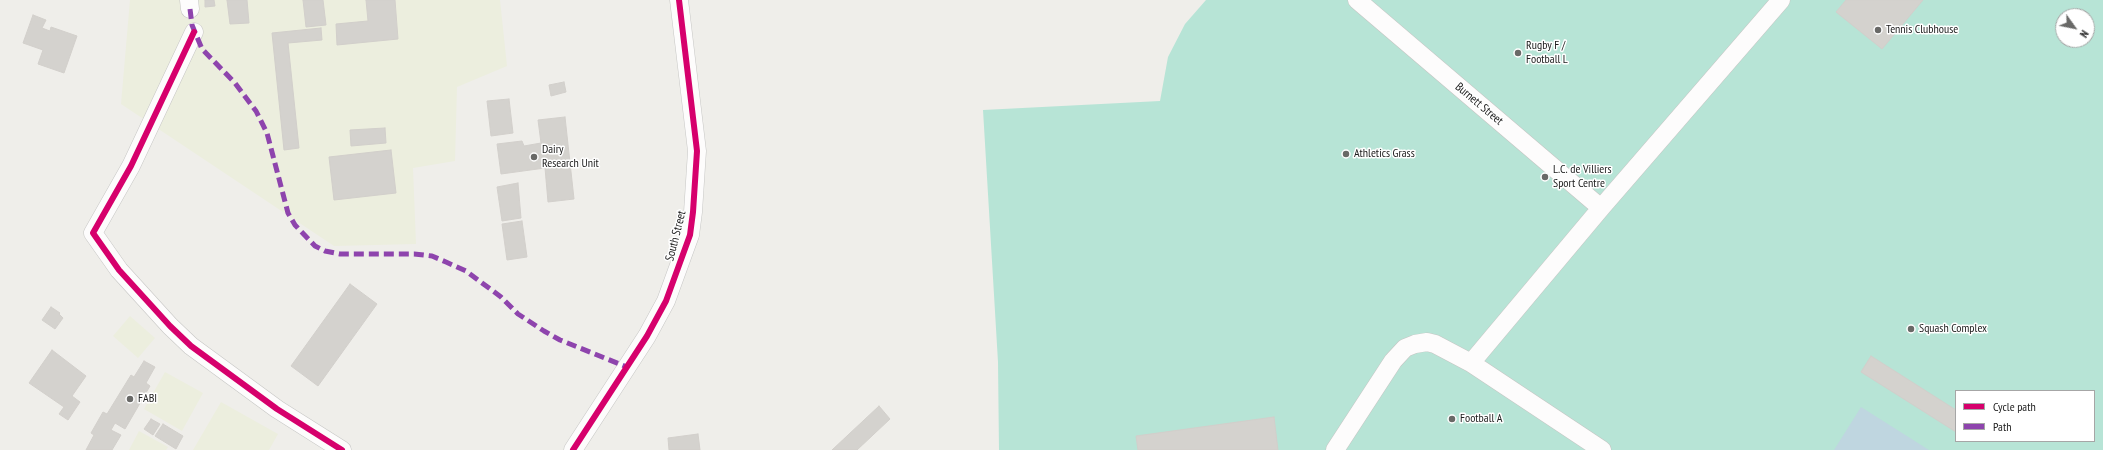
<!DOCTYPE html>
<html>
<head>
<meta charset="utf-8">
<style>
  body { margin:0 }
  #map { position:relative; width:2103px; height:450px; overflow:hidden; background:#efeeea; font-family:"PT Sans Narrow",sans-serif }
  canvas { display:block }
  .legend { position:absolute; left:1955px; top:390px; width:140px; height:52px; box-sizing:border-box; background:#fff; border:1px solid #a6a6a6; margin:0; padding:5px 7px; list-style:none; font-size:12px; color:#212121 }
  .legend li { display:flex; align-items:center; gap:8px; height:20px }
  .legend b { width:20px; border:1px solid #a6a6a6 }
  .north { position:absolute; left:2055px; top:8px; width:40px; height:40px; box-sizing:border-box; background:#fff; border:1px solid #a6a6a6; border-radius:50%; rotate:123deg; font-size:11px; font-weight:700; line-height:16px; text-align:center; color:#212121 }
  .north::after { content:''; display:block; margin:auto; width:14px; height:18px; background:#696967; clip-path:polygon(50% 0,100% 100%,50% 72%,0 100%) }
</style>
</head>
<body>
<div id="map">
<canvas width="2103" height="450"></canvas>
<ul class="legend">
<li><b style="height:5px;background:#d6006c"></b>Cycle path</li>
<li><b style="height:5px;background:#8e44ad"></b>Path</li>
</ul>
<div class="north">N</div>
</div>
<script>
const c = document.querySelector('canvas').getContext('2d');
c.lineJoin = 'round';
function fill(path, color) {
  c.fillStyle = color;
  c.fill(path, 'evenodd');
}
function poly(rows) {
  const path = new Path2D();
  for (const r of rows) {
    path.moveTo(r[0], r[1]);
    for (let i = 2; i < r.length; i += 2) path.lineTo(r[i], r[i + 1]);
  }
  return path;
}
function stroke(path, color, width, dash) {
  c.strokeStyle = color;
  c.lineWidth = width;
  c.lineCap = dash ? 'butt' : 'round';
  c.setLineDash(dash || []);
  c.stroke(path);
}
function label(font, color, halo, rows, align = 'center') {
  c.font = font + ' "PT Sans Narrow",sans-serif';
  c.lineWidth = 3;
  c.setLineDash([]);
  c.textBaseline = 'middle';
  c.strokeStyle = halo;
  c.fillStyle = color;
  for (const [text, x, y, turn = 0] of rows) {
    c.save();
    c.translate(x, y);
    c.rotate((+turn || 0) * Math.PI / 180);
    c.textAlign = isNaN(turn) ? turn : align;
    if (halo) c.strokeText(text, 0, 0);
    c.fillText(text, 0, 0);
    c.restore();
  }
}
const farmland = poly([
  [130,0,500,0,507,66,457,87,455,161,413,168,416,244,334,246,121,104],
  [130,316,155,338,138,358,113,336],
  [165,372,203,393,182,431,144,409],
  [221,402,278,434,269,450,193,450],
  [139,431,168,447,166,450,129,450]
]);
const pitch = poly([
  [1206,0,2103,0,2103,450,999,450,998,362,983,110,1160,101,1168,57,1185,24],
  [2063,16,2087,16,2087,40,2063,40],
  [1956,391,2094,391,2094,441,1956,441]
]);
const water = poly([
  [1861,407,1929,450,1834,450]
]);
const building = poly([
  [205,0,214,0,215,6,205,7,205,0],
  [227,0,247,0,249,23,230,24,227,0],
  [303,0,323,0,326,25,306,27,303,0],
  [366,0,395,0,398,39,337,45,336,24,368,21,366,0],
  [1846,0,1923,0,1882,49,1836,12,1846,0],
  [33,15,46,20,42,28,50,31,51,27,77,36,64,73,38,64,43,50,23,43,33,15],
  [321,28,322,40,288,43,299,148,284,150,272,33,321,28],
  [564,82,566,92,551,96,549,85,564,82],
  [509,99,513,133,491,136,487,101,509,99],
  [565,117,574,199,548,202,545,168,501,174,497,144,522,141,524,146,541,143,538,120,565,117],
  [385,128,386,143,351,146,350,130,385,128],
  [391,150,396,193,334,200,329,157,391,150],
  [518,183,521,218,502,221,497,187,518,183],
  [522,221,527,257,507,260,502,224,522,221],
  [350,284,377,304,318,386,291,366,350,284],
  [51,307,60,313,59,314,63,318,55,329,42,320,51,307],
  [52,350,86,376,72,396,80,402,68,420,59,414,64,407,29,383,52,350],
  [1871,356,1956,410,1956,432,1861,372,1871,356],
  [144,361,155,367,146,383,150,386,125,429,115,423,111,430,121,435,112,450,86,450,94,435,91,433,103,412,107,414,131,375,134,377,144,361],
  [879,406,890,419,857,450,832,450,879,406],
  [1274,417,1278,450,1138,450,1136,436,1274,417],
  [151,419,160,424,153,435,144,429,151,419],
  [163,424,183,436,176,449,155,436,163,424],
  [698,434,700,450,669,450,668,438,698,434]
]);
const minor = poly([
  [189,0,190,9],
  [1357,0,1601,208],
  [194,32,131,166,93,233,119,270,170,326,191,346,277,409,342,450],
  [1471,363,1601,208,1781,0],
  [573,450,647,336,666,301,690,235,693,212,697,151,679,0],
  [1335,450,1393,361,1405,348,1415,344,1427,342,1435,344,1471,363,1602,450]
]);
const quiet = poly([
  [190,9,192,25,202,49,235,83,256,111,267,133,288,213,295,225,315,246,325,251,340,254,414,254,432,256,446,262,466,271,501,297,518,314,544,331,560,340,627,367]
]);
const cycleway = poly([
  [194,32,131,166,93,233,119,270,170,326,191,346,277,409,342,450],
  [573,450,647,336,666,301,690,235,693,212,697,151,679,0]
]);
const markers = [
  [1878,30,4,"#696967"],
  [1518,53,4,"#696967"],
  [1346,154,4,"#696967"],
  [534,157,4,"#696967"],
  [1545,177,4,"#696967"],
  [1911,329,4,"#696967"],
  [130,399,4,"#696967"],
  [1452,419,4,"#696967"]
];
const poiNames = [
  ["Tennis Clubhouse",1886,30],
  ["Rugby F /",1526,46],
  ["Football L",1526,60],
  ["Dairy",542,150],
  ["Research Unit",542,164],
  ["Athletics Grass",1354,154],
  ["L.C. de Villiers",1553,170],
  ["Sport Centre",1553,184],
  ["Squash Complex",1919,329],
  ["FABI",138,399],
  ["Football A",1460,419]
];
const streetNames = [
  ["Burnett Street",1479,104,40],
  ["South Street",676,236,-76]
];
fill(farmland, '#eceede');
fill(pitch, '#b7e4d6');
fill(water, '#bfd6e0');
fill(building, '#d4d2ce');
stroke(building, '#d2cfcb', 1);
stroke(minor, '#c6c6c4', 19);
stroke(minor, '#fdfcfc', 18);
stroke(quiet, '#8e44ad', 5, [10, 5]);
stroke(cycleway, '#d6006c', 6);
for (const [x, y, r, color] of markers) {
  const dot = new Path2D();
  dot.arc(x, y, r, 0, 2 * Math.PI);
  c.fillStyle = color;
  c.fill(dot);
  stroke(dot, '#fff', 1.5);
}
label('12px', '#212121', '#fff', poiNames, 'left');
label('12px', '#212121', '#fff', streetNames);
</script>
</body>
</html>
